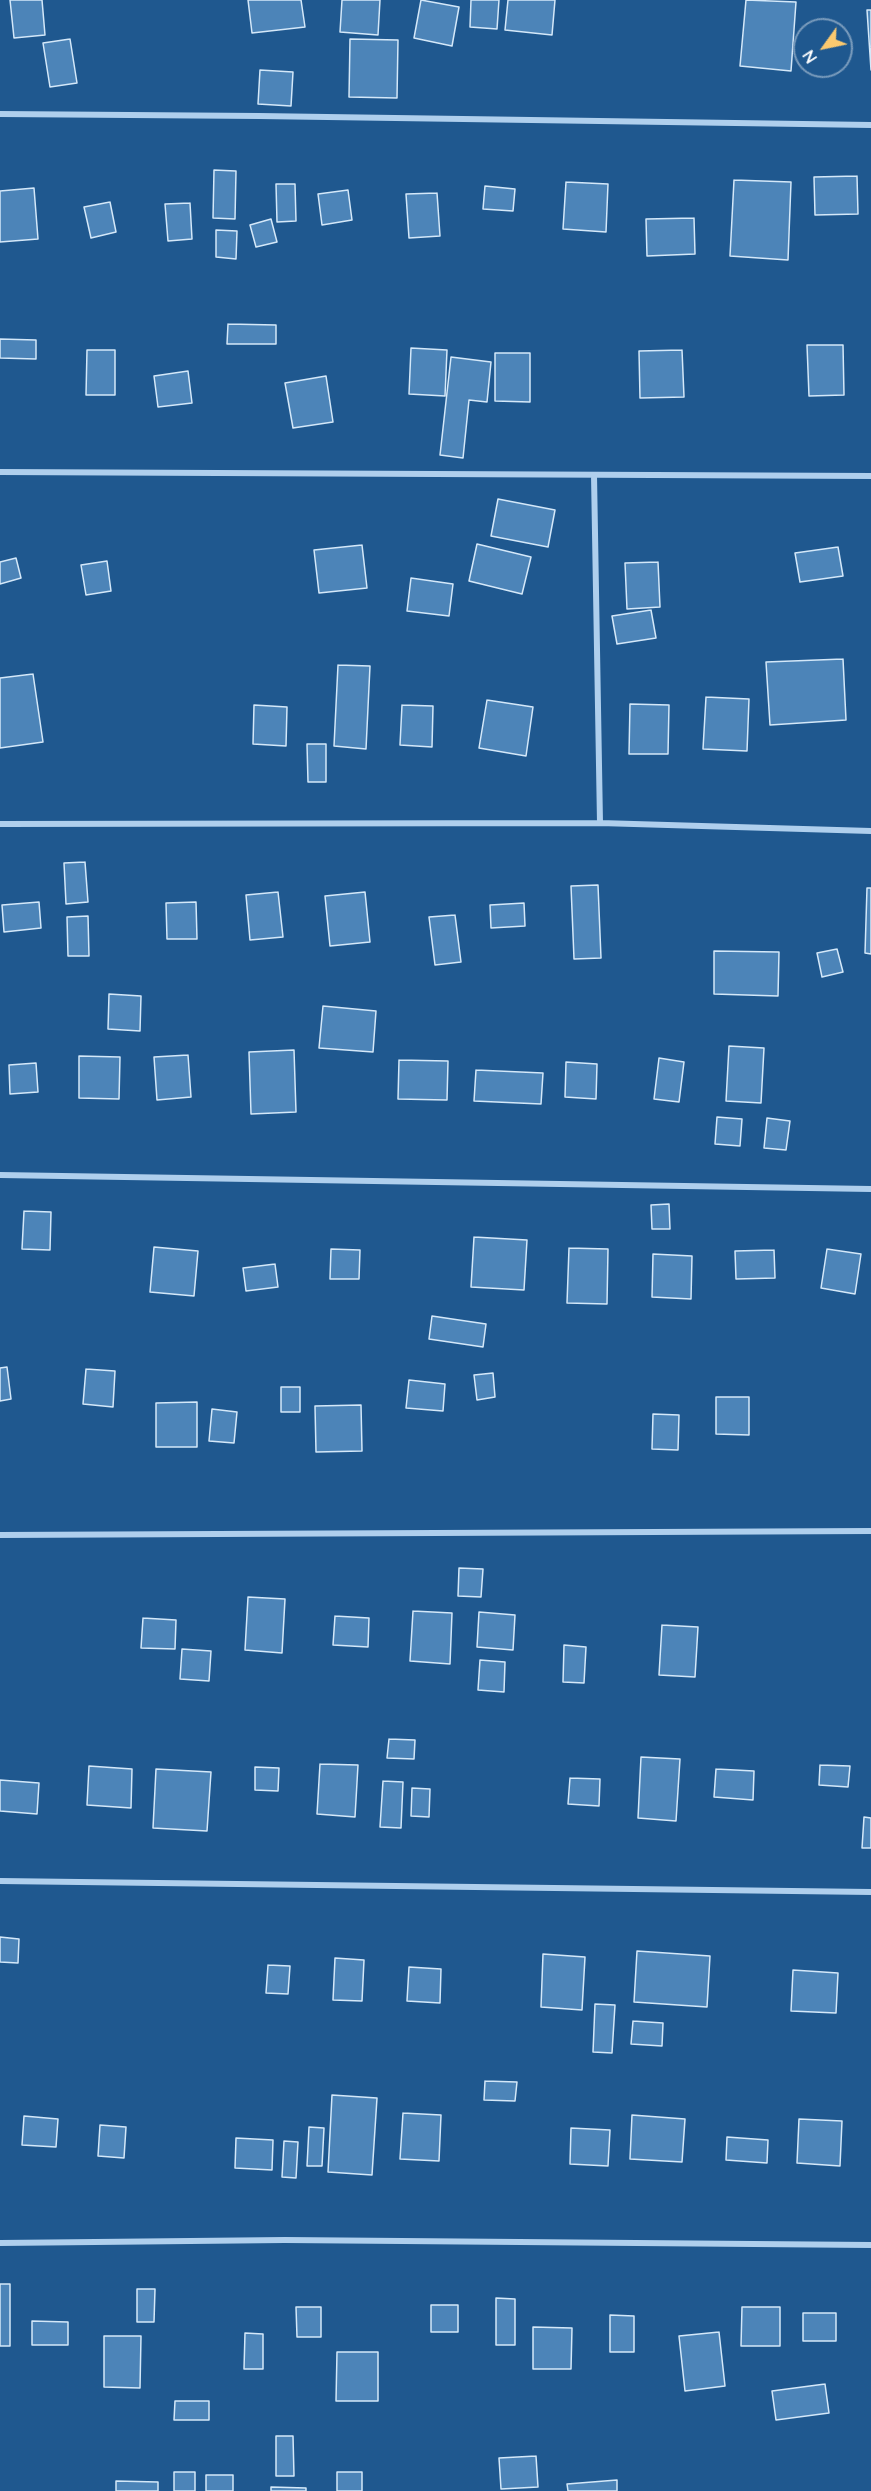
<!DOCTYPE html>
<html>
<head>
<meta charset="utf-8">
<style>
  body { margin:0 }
  #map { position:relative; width:871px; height:2491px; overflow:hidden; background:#1f588f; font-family:Quicksand,sans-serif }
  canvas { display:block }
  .north { position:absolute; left:793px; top:18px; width:60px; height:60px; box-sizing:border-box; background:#1f588f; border:2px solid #799bbc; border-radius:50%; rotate:237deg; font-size:16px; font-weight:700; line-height:24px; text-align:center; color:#fff }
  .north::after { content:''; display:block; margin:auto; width:21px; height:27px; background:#fbc96f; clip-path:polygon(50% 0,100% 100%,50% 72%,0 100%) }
</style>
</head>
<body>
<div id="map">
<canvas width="871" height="2491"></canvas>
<div class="north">N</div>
</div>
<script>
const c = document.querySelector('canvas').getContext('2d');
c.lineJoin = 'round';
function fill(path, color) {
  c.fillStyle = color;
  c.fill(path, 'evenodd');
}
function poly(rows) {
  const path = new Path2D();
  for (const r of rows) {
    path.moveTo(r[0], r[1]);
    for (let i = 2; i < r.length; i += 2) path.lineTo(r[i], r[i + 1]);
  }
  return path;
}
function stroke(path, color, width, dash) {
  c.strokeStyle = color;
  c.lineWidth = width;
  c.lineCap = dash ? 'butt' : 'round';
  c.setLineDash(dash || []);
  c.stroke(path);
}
const building = poly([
  [10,0,42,0,45,35,14,38,10,0],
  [248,0,301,0,305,27,252,33,248,0],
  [342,0,380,0,378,35,340,32,342,0],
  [421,0,459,7,452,46,414,38,421,0],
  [471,0,499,0,497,29,470,27,471,0],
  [508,0,555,0,552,35,505,30,508,0],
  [746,0,796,2,791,71,740,66,746,0],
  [867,10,871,10,871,70,867,10],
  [70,39,77,83,50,87,43,43,70,39],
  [350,39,398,40,397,98,349,97,350,39],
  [260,70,293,72,291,106,258,104,260,70],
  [214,170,236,171,235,219,213,218,214,170],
  [857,176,858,214,815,215,814,177,857,176],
  [734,180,791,182,788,260,730,256,734,180],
  [566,182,608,184,606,232,563,229,566,182],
  [276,184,295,184,296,221,277,222,276,184],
  [485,186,515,189,513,211,483,209,485,186],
  [34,188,38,239,0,242,0,191,34,188],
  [348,190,352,220,322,225,318,194,348,190],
  [437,193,440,236,409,238,406,194,437,193],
  [110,202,116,232,91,238,84,207,110,202],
  [190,203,192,239,168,241,165,204,190,203],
  [694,218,695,254,647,256,646,219,694,218],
  [271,219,277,242,256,247,250,225,271,219],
  [216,230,237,231,236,259,216,257,216,230],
  [228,324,276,325,276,344,227,344,228,324],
  [0,339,36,340,36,359,0,358,0,339],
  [807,345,843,345,844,395,809,396,807,345],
  [411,348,447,350,445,396,409,394,411,348],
  [87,350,115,350,115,395,86,395,87,350],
  [682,350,684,397,640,398,639,351,682,350],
  [495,353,530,353,530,402,495,401,495,353],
  [451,357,491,362,487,402,469,400,463,458,440,455,451,357],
  [188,371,192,403,158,407,154,376,188,371],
  [326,376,333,422,293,428,285,383,326,376],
  [498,499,555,510,548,547,491,536,498,499],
  [477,544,531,557,522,594,469,581,477,544],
  [362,545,367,588,319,593,314,550,362,545],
  [838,547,843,576,800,582,795,553,838,547],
  [16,558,21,578,0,584,0,562,16,558],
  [107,561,111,591,86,595,81,565,107,561],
  [658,562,660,607,627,609,625,563,658,562],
  [411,578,453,584,449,616,407,611,411,578],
  [651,610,656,638,617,644,612,616,651,610],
  [843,659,846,720,770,725,766,662,843,659],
  [338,665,370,666,366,749,334,746,338,665],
  [33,674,43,742,0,748,0,678,33,674],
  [706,697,749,699,747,751,703,749,706,697],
  [487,700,533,707,526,756,479,748,487,700],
  [630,704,669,705,668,754,629,754,630,704],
  [254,705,287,707,286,746,253,744,254,705],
  [402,705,433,706,432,747,400,745,402,705],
  [307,744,326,744,326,782,308,782,307,744],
  [85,862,88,902,66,904,64,863,85,862],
  [598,885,601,958,574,959,571,886,598,885],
  [867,888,871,888,871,954,865,953,867,888],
  [278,892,283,937,250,940,246,895,278,892],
  [365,892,370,942,330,946,325,896,365,892],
  [39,902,41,928,4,932,2,905,39,902],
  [196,902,197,939,167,939,166,903,196,902],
  [524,903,525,926,491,928,490,905,524,903],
  [455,915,461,962,435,965,429,917,455,915],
  [88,916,89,956,68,956,67,917,88,916],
  [837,949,843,972,822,977,817,953,837,949],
  [714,951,779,952,778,996,714,994,714,951],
  [109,994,141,996,140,1031,108,1029,109,994],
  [323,1006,376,1011,373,1052,319,1048,323,1006],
  [729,1046,764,1048,761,1103,726,1101,729,1046],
  [294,1050,296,1112,251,1114,249,1052,294,1050],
  [188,1055,191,1097,157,1100,154,1057,188,1055],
  [79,1056,120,1057,119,1099,79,1098,79,1056],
  [659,1058,684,1062,679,1102,654,1099,659,1058],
  [399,1060,448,1061,447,1100,398,1099,399,1060],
  [566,1062,597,1064,596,1099,565,1097,566,1062],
  [36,1063,38,1092,10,1094,9,1065,36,1063],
  [476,1070,543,1073,541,1104,474,1101,476,1070],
  [717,1117,742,1119,740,1146,715,1144,717,1117],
  [767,1118,790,1121,786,1150,764,1148,767,1118],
  [669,1204,670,1229,652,1229,651,1205,669,1204],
  [24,1211,51,1212,50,1250,22,1249,24,1211],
  [474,1237,527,1240,524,1290,471,1287,474,1237],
  [154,1247,198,1251,194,1296,150,1292,154,1247],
  [569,1248,608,1249,607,1304,567,1303,569,1248],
  [331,1249,360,1250,359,1279,330,1279,331,1249],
  [827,1249,861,1254,855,1294,821,1288,827,1249],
  [774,1250,775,1278,736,1279,735,1251,774,1250],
  [653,1254,692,1256,691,1299,652,1297,653,1254],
  [275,1264,278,1287,246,1291,243,1268,275,1264],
  [432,1316,486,1324,483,1347,429,1339,432,1316],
  [7,1367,11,1399,0,1401,0,1368,7,1367],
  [86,1369,115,1371,113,1407,83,1404,86,1369],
  [493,1373,495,1397,477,1400,474,1375,493,1373],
  [409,1380,445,1384,443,1411,406,1408,409,1380],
  [281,1387,300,1387,300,1412,281,1412,281,1387],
  [716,1397,749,1397,749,1435,716,1434,716,1397],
  [197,1402,197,1447,156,1447,156,1403,197,1402],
  [361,1405,362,1451,316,1452,315,1406,361,1405],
  [212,1409,237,1412,234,1443,209,1441,212,1409],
  [653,1414,679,1415,678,1450,652,1449,653,1414],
  [459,1568,483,1569,481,1597,458,1596,459,1568],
  [248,1597,285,1599,282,1653,245,1650,248,1597],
  [413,1611,452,1613,450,1664,410,1661,413,1611],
  [479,1612,515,1615,513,1650,477,1647,479,1612],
  [335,1616,369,1618,368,1647,333,1645,335,1616],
  [143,1618,176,1620,175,1649,141,1648,143,1618],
  [662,1625,698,1627,695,1677,659,1675,662,1625],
  [564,1645,586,1647,584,1683,563,1682,564,1645],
  [182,1649,211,1651,209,1681,180,1679,182,1649],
  [480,1660,505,1662,504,1692,478,1690,480,1660],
  [389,1739,415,1740,414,1759,387,1758,389,1739],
  [641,1757,680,1759,676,1821,638,1818,641,1757],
  [320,1764,358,1765,355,1817,317,1814,320,1764],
  [820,1765,850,1766,848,1787,819,1785,820,1765],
  [89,1766,132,1769,131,1808,87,1805,89,1766],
  [255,1767,279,1768,278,1791,255,1790,255,1767],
  [156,1769,211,1772,207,1831,153,1828,156,1769],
  [716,1769,754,1771,753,1800,714,1797,716,1769],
  [570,1778,600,1779,599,1806,568,1804,570,1778],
  [0,1780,39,1783,37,1814,0,1811,0,1780],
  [383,1781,403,1782,401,1828,380,1827,383,1781],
  [412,1788,430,1789,429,1817,411,1816,412,1788],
  [864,1817,871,1818,871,1848,862,1848,864,1817],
  [0,1937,19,1939,18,1963,0,1962,0,1937],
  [637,1951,710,1956,707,2007,634,2002,637,1951],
  [543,1954,585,1957,582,2010,541,2007,543,1954],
  [335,1958,364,1960,362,2001,333,2000,335,1958],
  [268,1965,290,1966,288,1994,266,1993,268,1965],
  [409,1967,441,1969,440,2003,407,2001,409,1967],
  [793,1970,838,1973,836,2013,791,2011,793,1970],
  [595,2004,615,2005,612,2053,593,2052,595,2004],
  [633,2021,663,2023,662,2046,631,2044,633,2021],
  [485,2081,517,2082,515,2101,484,2100,485,2081],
  [332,2095,377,2098,372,2175,328,2172,332,2095],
  [403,2113,441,2115,439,2161,400,2159,403,2113],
  [632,2115,685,2119,682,2162,630,2159,632,2115],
  [24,2116,58,2119,56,2147,22,2145,24,2116],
  [799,2119,842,2121,840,2166,797,2163,799,2119],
  [100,2125,126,2127,124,2158,98,2156,100,2125],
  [309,2127,324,2128,322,2166,307,2166,309,2127],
  [571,2128,610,2130,608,2166,570,2164,571,2128],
  [727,2137,768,2140,767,2163,726,2160,727,2137],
  [236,2138,273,2140,272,2170,235,2168,236,2138],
  [284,2141,298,2142,296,2178,282,2177,284,2141],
  [0,2284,10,2284,10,2346,0,2346,0,2284],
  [137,2289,155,2289,154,2322,137,2322,137,2289],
  [496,2298,515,2299,515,2345,496,2345,496,2298],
  [431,2305,458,2305,458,2332,431,2332,431,2305],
  [296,2307,321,2307,321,2337,297,2337,296,2307],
  [742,2307,780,2307,780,2346,741,2346,742,2307],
  [803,2313,836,2313,836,2341,803,2341,803,2313],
  [610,2315,634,2316,634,2352,610,2352,610,2315],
  [32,2321,68,2322,68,2345,32,2345,32,2321],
  [533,2327,572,2328,571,2369,533,2369,533,2327],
  [719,2332,725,2386,685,2391,679,2336,719,2332],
  [245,2333,263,2334,263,2369,244,2369,245,2333],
  [104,2336,141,2336,140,2388,104,2387,104,2336],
  [337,2352,378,2352,378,2401,336,2401,337,2352],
  [825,2384,829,2413,776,2420,772,2391,825,2384],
  [175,2401,209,2401,209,2420,174,2420,175,2401],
  [276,2436,293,2436,294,2476,276,2476,276,2436],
  [536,2456,538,2487,501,2489,499,2458,536,2456],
  [174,2472,195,2472,195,2491,174,2491,174,2472],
  [337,2472,362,2472,362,2491,337,2491,337,2472],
  [206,2475,233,2475,233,2491,206,2491,206,2475],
  [617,2480,617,2491,568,2491,567,2484,617,2480],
  [116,2481,158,2482,158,2491,116,2491,116,2481],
  [271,2487,306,2488,306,2491,271,2491,271,2487]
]);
const minor = poly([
  [0,114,259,116,871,125],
  [0,472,871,476],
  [594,475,600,823],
  [0,824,600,823,871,831],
  [0,1175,871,1189],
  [0,1535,871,1531],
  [0,1881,871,1892],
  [0,2243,285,2240,871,2245]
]);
fill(building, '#4c84b8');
stroke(building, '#d4e8f9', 1.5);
stroke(minor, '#afcfed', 6);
</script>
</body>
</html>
